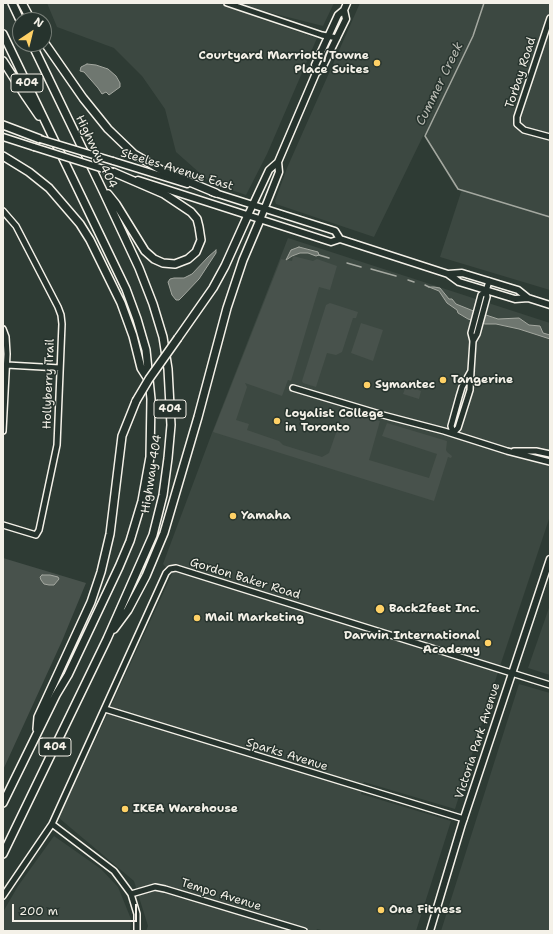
<!DOCTYPE html>
<html>
<head>
<meta charset="utf-8">
<style>
  body { margin:0 }
  #map { position:relative; width:553px; height:934px; overflow:hidden; background:#2e3b34; font-family:"Shantell Sans",sans-serif }
  canvas { display:block }
  .frame { position:absolute; inset:0; border:4px solid #f4f1e8; pointer-events:none }
  .north { position:absolute; left:12px; top:12px; width:40px; height:40px; box-sizing:border-box; background:#26332d; border:1px solid #787f78; border-radius:50%; rotate:35deg; font-size:11px; font-weight:700; line-height:16px; text-align:center; color:#f4f1e8 }
  .north::after { content:''; display:block; margin:auto; width:14px; height:18px; background:#ffd166; clip-path:polygon(50% 0,100% 100%,50% 72%,0 100%) }
  .scale { position:absolute; left:12px; top:904px; width:125px; height:18px; box-sizing:border-box; border:2px solid #f4f1e8; border-top:0; padding-left:5px; font-size:12px; line-height:14px; white-space:nowrap; color:#f4f1e8; -webkit-text-stroke:3px #26332d; paint-order:stroke }
</style>
</head>
<body>
<div id="map">
<canvas width="553" height="934"></canvas>
<div class="frame"></div>
<div class="north">N</div>
<div class="scale">200 m</div>
</div>
<script>
const c = document.querySelector('canvas').getContext('2d');
c.lineJoin = 'round';
function fill(path, color) {
  c.fillStyle = color;
  c.fill(path, 'evenodd');
}
function poly(rows) {
  const path = new Path2D();
  for (const r of rows) {
    path.moveTo(r[0], r[1]);
    for (let i = 2; i < r.length; i += 2) path.lineTo(r[i], r[i + 1]);
  }
  return path;
}
function stroke(path, color, width, dash) {
  c.strokeStyle = color;
  c.lineWidth = width;
  c.lineCap = dash ? 'butt' : 'round';
  c.setLineDash(dash || []);
  c.stroke(path);
}
function label(font, color, halo, rows, align = 'center') {
  c.font = font + ' "Shantell Sans",sans-serif';
  c.lineWidth = 3;
  c.setLineDash([]);
  c.textBaseline = 'middle';
  c.strokeStyle = halo;
  c.fillStyle = color;
  for (const [text, x, y, turn = 0] of rows) {
    c.save();
    c.translate(x, y);
    c.rotate((+turn || 0) * Math.PI / 180);
    c.textAlign = isNaN(turn) ? turn : align;
    if (halo) c.strokeText(text, 0, 0);
    c.fillText(text, 0, 0);
    c.restore();
  }
}
const built = poly([
  [47,3,334,3,323,26,260,10,258,18,317,38,267,154,246,195,211,183,176,152,165,109,142,76,114,48,57,27],
  [360,3,550,3,550,290,440,257,462,189,455,187,424,134,374,237,276,204,275,201,287,168],
  [288,238,550,323,550,516,497,675,455,809,364,782,361,794,451,821,416,931,325,931,317,929,316,931,146,931,148,926,134,881,59,818,172,574,163,564,212,433],
  [550,605,550,675,528,668],
  [519,684,550,693,550,931,441,931],
  [54,836,101,869,118,887,131,919,130,931,3,931,3,912,18,886]
]);
const green = poly([
  [293,256,313,261,317,259,337,266,330,290,319,287,291,381,288,380,282,396,245,383,247,387,236,420,249,424,247,430,279,441,283,445,322,457,329,453,344,410,380,421,369,460,429,478,437,454,382,436,387,423,447,441,446,450,447,452,452,456,451,458,448,457,434,501,213,432,281,259,292,261],
  [330,303,358,312,356,318,353,318,342,352,336,355,327,353,316,387,303,383,302,381,326,305],
  [361,323,383,330,373,361,351,353],
  [406,386,421,391,419,399,403,394],
  [3,558,86,583,62,641,3,770]
]);
const water = poly([
  [87,64,96,65,108,69,116,76,120,83,120,87,109,95,106,92,102,94,98,88,84,72,80,71,81,67,87,64],
  [299,247,318,252,319,255,316,256,308,253,300,253,292,256,286,260,291,250,299,247],
  [216,250,216,253,199,279,182,297,179,300,176,300,172,295,168,282,170,279,174,278,184,278,192,274,208,257,216,250],
  [429,287,434,287,440,288,449,299,452,299,456,304,471,310,498,319,519,318,529,325,540,326,543,333,550,335,550,339,519,329,496,324,485,324,468,319,458,313,457,310,447,303,439,291,429,287],
  [42,575,50,575,58,577,59,579,54,585,49,585,44,584,41,580,40,577,42,575]
]);
const stream = poly([
  [484,3,473,36,425,136,458,189,550,217],
  [319,255,329,258],
  [347,263,361,267],
  [371,269,396,276],
  [408,280,414,282],
  [425,285,429,287]
]);
const minor = poly([
  [227,3,322,35,337,38],
  [550,18,517,117,517,124,524,130,550,137],
  [3,211,16,226,58,307,61,315,62,324,57,445,39,530,36,535,3,525],
  [3,329,6,337,7,354,3,431],
  [473,341,477,334,487,297,486,291,489,281],
  [7,365,60,368],
  [471,371,462,387,459,397,451,426,453,433,458,428,470,390,471,371,473,341,471,333,481,295,486,291],
  [293,388,383,415,444,431,507,451,550,462],
  [514,451,536,451,550,454],
  [105,709,464,819],
  [52,824,114,871,131,894,137,914,137,931],
  [131,894,155,887,165,889,304,931],
  [3,896,52,824,166,573,170,569,176,568,550,685]
]);
const major = poly([
  [316,73,322,68,346,19,344,10],
  [3,137,34,147],
  [113,161,187,184],
  [138,180,331,242,340,239,448,274,459,282,515,299,528,298,550,305],
  [212,192,335,231,340,239],
  [248,215,269,170,278,162,316,73,315,65,338,15,344,10,347,3],
  [260,220,279,172,278,162],
  [448,274,462,273,518,290,528,298],
  [430,931,462,824,550,559]
]);
const highway = poly([
  [12,3,20,20],
  [22,3,31,20],
  [3,34,126,289,137,319,146,350,151,399,150,457,142,501,130,541,119,567,68,675,56,695,3,803],
  [44,42,83,98,108,129,134,154,163,171,216,193],
  [3,61,26,97,39,116],
  [3,125,40,139],
  [3,156,29,172,49,188,80,224,90,240,121,303,133,336,141,368,148,379],
  [108,194,116,204,145,251,154,259,163,263,175,264,188,259,196,252,201,240,199,227,197,219,191,212,164,194,113,172],
  [178,338,213,288,225,266,248,215],
  [114,629,128,610,146,576,164,533,198,417,227,308,243,260,260,220],
  [37,729,38,717,91,602,101,572,110,534,122,436,136,401],
  [3,854,107,639,153,535,163,495,168,458,171,425,168,369,163,337,153,304,139,268,103,191,32,44]
]);
const majorBridge = poly([
  [40,139,113,161],
  [34,147,113,172]
]);
const highwayBridge = poly([
  [136,401,149,379,178,338]
]);
const markers = [
  [377,63,4,"#ffd166"],
  [443,380,4,"#ffd166"],
  [367,385,4,"#ffd166"],
  [277,421,4,"#ffd166"],
  [233,516,4,"#ffd166"],
  [380,609,5,"#ffd166"],
  [197,618,4,"#ffd166"],
  [488,643,4,"#ffd166"],
  [125,809,4,"#ffd166"],
  [381,910,4,"#ffd166"]
];
const shields = [
  [27,83,32],
  [170,409,32],
  [55,747,32]
];
const shieldNames = [
  ["404",27,83],
  ["404",170,409],
  ["404",55,747]
];
const poiNames = [
  ["Courtyard Marriott/Towne",369,56,"right"],
  ["Place Suites",369,70,"right"],
  ["Tangerine",451,380],
  ["Symantec",375,385],
  ["Loyalist College",285,414],
  ["in Toronto",285,428],
  ["Yamaha",241,516],
  ["Back2feet Inc.",389,609],
  ["Mail Marketing",205,618],
  ["Darwin International",480,636,"right"],
  ["Academy",480,650,"right"],
  ["IKEA Warehouse",133,809],
  ["One Fitness",389,910]
];
const streetNames = [
  ["Torbay Road",521,73,-72],
  ["Highway 404",96,152,64],
  ["Steeles Avenue East",177,170,17],
  ["Hollyberry Trail",49,384,-88],
  ["Highway 404",152,474,-81],
  ["Gordon Baker Road",245,579,17],
  ["Victoria Park Avenue",478,741,-72],
  ["Sparks Avenue",287,755,17],
  ["Tempo Avenue",221,895,17]
];
const waterNames = [
  ["Cummer Creek",440,84,-64]
];
fill(built, '#3c4841');
fill(green, '#48524c');
fill(water, '#6f7770');
stroke(water, '#a4a8a0', 1);
stroke(stream, '#a4a8a0', 1.5);
stroke(minor, '#f4f1e8', 8);
stroke(major, '#f4f1e8', 9);
stroke(highway, '#f4f1e8', 10);
stroke(minor, '#26332d', 5);
stroke(major, '#26332d', 6);
stroke(highway, '#26332d', 7);
stroke(majorBridge, '#f4f1e8', 9, []);
stroke(highwayBridge, '#f4f1e8', 10, []);
stroke(majorBridge, '#26332d', 6);
stroke(highwayBridge, '#26332d', 7);
for (const [x, y, r, color] of markers) {
  const dot = new Path2D();
  dot.arc(x, y, r, 0, 2 * Math.PI);
  c.fillStyle = color;
  c.fill(dot);
  stroke(dot, '#26332d', 1.5);
}
for (const [x, y, w] of shields) {
  const box = new Path2D();
  box.roundRect(x - w / 2, y - 9, w, 18, 3);
  c.fillStyle = '#26332d';
  c.fill(box);
  stroke(box, '#f4f1e8', 1);
}
label('bold 11px', '#f4f1e8', null, shieldNames);
label('bold 12px', '#f4f1e8', '#26332d', poiNames, 'left');
label('12px', '#f4f1e8', '#26332d', streetNames);
label('italic 13px', '#b8bab2', '#26332d', waterNames);
</script>
</body>
</html>
